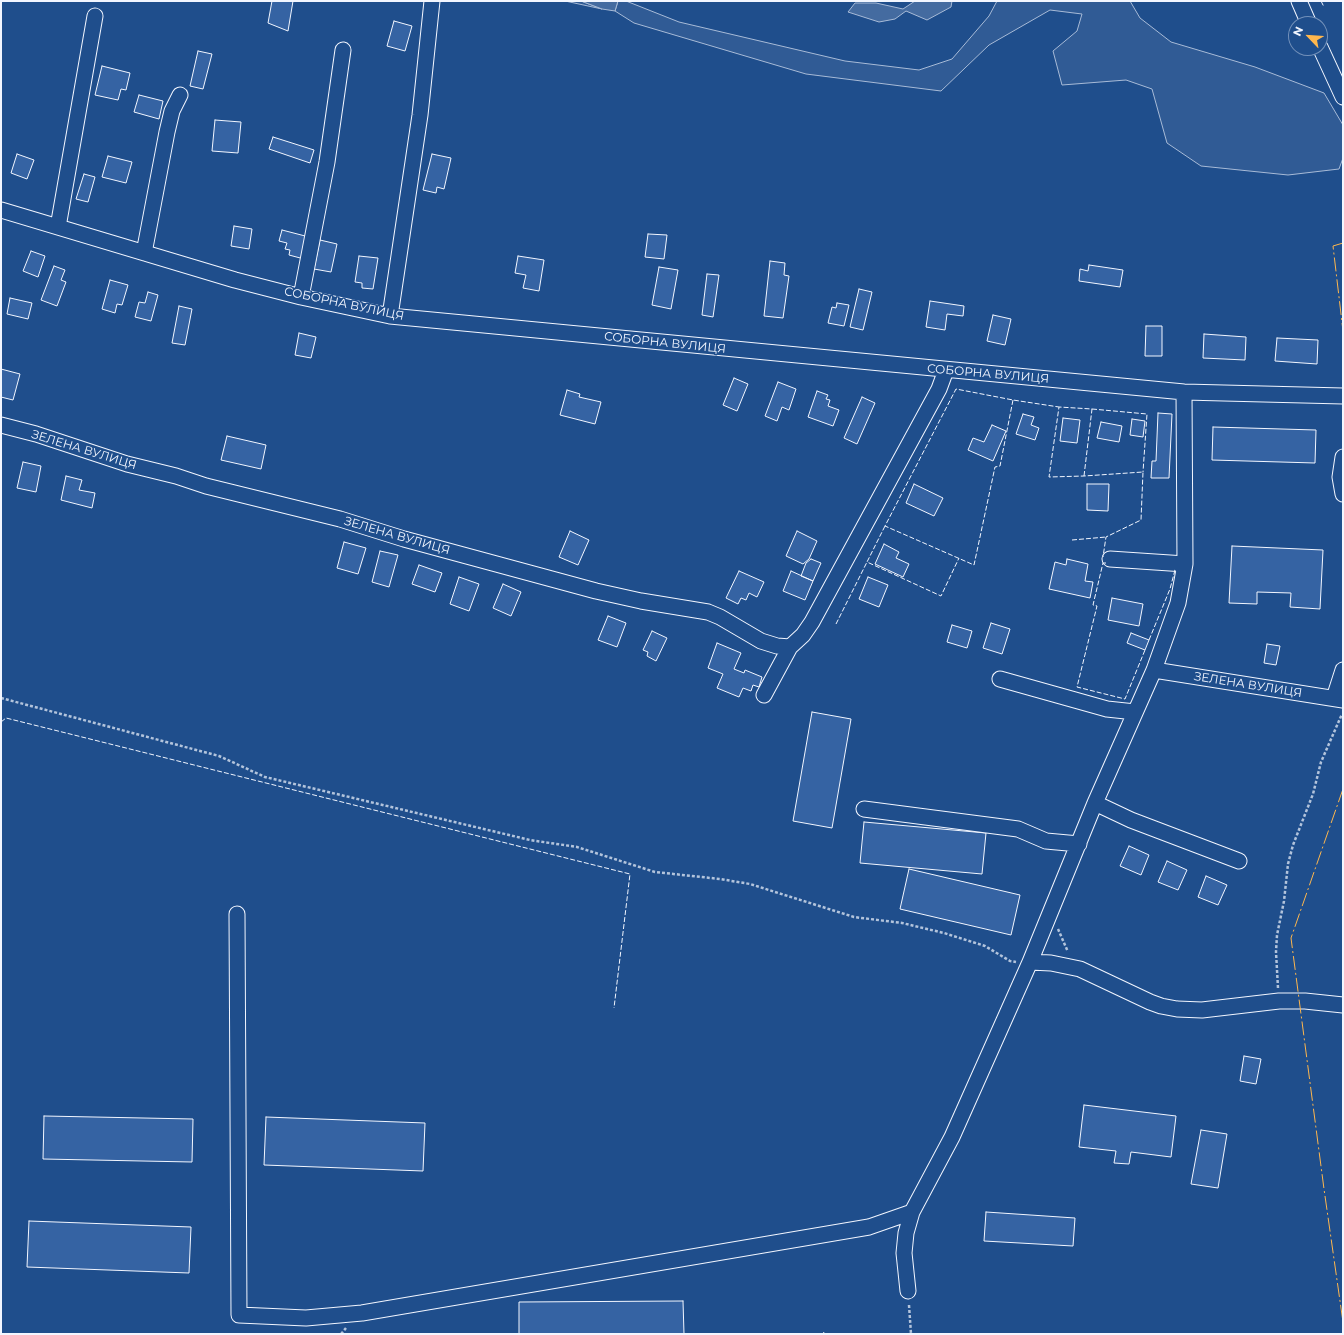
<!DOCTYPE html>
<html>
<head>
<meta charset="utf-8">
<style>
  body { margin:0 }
  #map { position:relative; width:1344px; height:1335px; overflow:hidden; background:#1f4e8c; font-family:Montserrat,sans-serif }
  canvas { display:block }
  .frame { position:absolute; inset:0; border:2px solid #f2f6ff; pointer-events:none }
  .north { position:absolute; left:1288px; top:16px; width:40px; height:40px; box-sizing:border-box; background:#1f4e8c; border:1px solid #7391ba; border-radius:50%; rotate:295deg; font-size:11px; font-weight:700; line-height:16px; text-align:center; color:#f2f6ff }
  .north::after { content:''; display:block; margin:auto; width:14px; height:18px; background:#ffb74d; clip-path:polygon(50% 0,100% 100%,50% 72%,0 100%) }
</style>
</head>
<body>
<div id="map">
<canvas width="1344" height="1335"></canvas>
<div class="frame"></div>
<div class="north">N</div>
</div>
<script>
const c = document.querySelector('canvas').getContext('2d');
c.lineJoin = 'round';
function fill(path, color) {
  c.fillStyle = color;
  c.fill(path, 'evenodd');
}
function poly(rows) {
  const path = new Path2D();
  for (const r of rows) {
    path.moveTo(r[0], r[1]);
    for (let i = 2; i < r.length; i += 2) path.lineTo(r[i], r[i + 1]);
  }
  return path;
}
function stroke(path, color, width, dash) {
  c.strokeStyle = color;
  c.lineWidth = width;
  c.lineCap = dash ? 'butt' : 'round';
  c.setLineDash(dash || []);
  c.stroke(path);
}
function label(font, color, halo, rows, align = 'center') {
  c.font = font + ' Montserrat,sans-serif';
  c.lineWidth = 3;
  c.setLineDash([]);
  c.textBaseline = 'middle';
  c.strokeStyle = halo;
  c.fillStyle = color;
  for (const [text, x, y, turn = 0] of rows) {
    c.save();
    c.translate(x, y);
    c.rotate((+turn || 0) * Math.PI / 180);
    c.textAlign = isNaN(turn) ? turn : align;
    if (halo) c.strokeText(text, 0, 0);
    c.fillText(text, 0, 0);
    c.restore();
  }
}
const built = poly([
  [565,1,581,1,602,9,565,1],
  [618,1,626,1,679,22,845,61,919,70,952,59,989,16,997,1,1130,1,1140,18,1171,42,1255,67,1324,93,1343,125,1343,158,1339,169,1288,175,1201,166,1167,143,1152,89,1126,80,1062,85,1053,51,1077,31,1082,14,1050,10,989,45,941,91,806,74,634,23,615,11,618,1]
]);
const water = poly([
  [581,1,618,1,615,11,602,9,581,1],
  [915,1,952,1,951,7,927,20,906,11,895,19,879,22,848,12,855,3,876,3,903,9,915,1]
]);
const building = poly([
  [272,1,293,1,288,31,268,23,272,1],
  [394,21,412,26,405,51,387,46,394,21],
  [198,51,212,54,203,89,190,86,198,51],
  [102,66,130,73,126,90,121,89,118,100,95,95,102,66],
  [139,95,163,101,159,119,134,112,139,95],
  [215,120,241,122,238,153,212,151,215,120],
  [273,137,314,150,310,163,269,149,273,137],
  [17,154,34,160,27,179,11,173,17,154],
  [432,154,451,158,444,189,437,187,436,193,423,190,432,154],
  [108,156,132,162,126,183,102,177,108,156],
  [84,174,95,177,88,202,76,199,84,174],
  [234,226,252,229,249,249,231,246,234,226],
  [282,230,309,237,304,259,289,255,290,250,285,249,287,243,279,241,282,230],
  [648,234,667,235,664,259,645,257,648,234],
  [320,240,337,244,331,272,314,269,320,240],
  [31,251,45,256,38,277,23,271,31,251],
  [359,256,378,258,373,289,362,288,362,283,355,282,359,256],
  [518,256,544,260,539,291,523,288,526,275,515,273,518,256],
  [770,261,785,263,784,275,789,276,783,318,764,316,770,261],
  [1089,265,1123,270,1120,287,1079,281,1080,269,1088,271,1089,265],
  [54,266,65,270,61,280,66,282,57,306,41,300,54,266],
  [659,267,678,270,671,309,652,305,659,267],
  [707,274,719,275,713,317,702,315,707,274],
  [110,280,128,285,122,305,117,304,115,313,102,309,110,280],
  [859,289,872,292,863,330,850,327,859,289],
  [148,292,158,295,151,321,135,317,139,302,145,303,148,292],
  [10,298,32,303,28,319,7,314,10,298],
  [930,301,964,306,963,316,947,314,945,330,926,327,930,301],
  [837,303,849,305,844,326,828,323,832,307,836,308,837,303],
  [179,306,192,309,185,345,172,343,179,306],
  [993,315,1011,319,1005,345,987,341,993,315],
  [1146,326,1162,326,1162,356,1145,356,1146,326],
  [299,333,316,337,311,358,295,355,299,333],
  [1204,334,1246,337,1245,360,1203,358,1204,334],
  [1277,338,1318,340,1317,364,1275,361,1277,338],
  [1,369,20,374,13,400,1,397,1,369],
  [734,378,748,384,737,411,723,405,734,378],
  [778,382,796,389,789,410,782,407,777,421,765,416,778,382],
  [567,390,580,394,579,397,601,402,595,424,560,415,567,390],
  [817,391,828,395,826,399,830,400,828,406,839,410,833,426,808,417,817,391],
  [862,397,875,403,857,444,844,438,862,397],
  [1158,413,1172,414,1169,478,1151,478,1152,461,1156,461,1158,413],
  [1023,414,1034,417,1031,425,1039,428,1035,440,1016,434,1023,414],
  [1063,418,1080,420,1077,443,1060,441,1063,418],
  [1132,419,1145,421,1143,437,1130,435,1132,419],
  [1101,422,1122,426,1119,442,1097,438,1101,422],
  [992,425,1006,431,993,461,968,450,973,438,984,442,992,425],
  [1213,427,1316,430,1315,463,1212,460,1213,427],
  [227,436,266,445,261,469,221,460,227,436],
  [23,462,41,466,36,492,17,488,23,462],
  [66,476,82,480,79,490,95,493,92,508,61,500,66,476],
  [914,484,943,498,934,516,906,503,914,484],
  [1087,484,1109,484,1108,511,1087,510,1087,484],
  [570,531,589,540,578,565,559,557,570,531],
  [797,531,817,541,809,559,803,564,786,556,797,531],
  [344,542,366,548,358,574,337,568,344,542],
  [884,544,899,552,896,558,909,564,903,577,875,564,884,544],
  [1232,546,1323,550,1320,609,1290,607,1291,593,1257,592,1257,604,1229,603,1232,546],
  [380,551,398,555,389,587,372,582,380,551],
  [811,559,821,563,813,581,801,576,806,563,811,559],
  [1067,559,1088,564,1085,581,1093,582,1090,598,1049,589,1055,562,1066,565,1067,559],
  [419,565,442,573,435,592,412,584,419,565],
  [739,571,764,582,757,597,749,593,746,600,741,598,738,604,726,598,739,571],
  [791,571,813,581,805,600,783,591,791,571],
  [459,577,479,584,469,611,450,604,459,577],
  [868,577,888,585,879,607,859,599,868,577],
  [503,584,521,592,511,616,493,608,503,584],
  [1112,598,1143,604,1139,626,1108,620,1112,598],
  [608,616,626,623,617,647,598,640,608,616],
  [991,623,1010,629,1002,654,983,648,991,623],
  [952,625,972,631,967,648,947,642,952,625],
  [652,631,667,638,656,661,647,656,648,652,643,650,652,631],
  [1131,633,1149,640,1145,650,1127,643,1131,633],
  [717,643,741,653,734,669,744,673,745,670,762,677,759,687,753,685,751,691,743,688,739,697,717,688,723,674,708,668,717,643],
  [1267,644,1280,646,1276,665,1264,663,1267,644],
  [812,712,851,719,832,828,793,821,812,712],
  [864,822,986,833,982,874,860,863,864,822],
  [1129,846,1149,855,1141,875,1120,866,1129,846],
  [1167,861,1187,870,1178,890,1158,882,1167,861],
  [909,869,1020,895,1011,935,900,909,909,869],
  [1206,876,1227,885,1218,905,1198,897,1206,876],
  [1244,1056,1261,1059,1256,1084,1240,1081,1244,1056],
  [1084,1105,1176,1116,1171,1157,1131,1152,1129,1164,1114,1163,1116,1151,1079,1147,1084,1105],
  [44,1116,193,1119,192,1162,43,1159,44,1116],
  [266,1117,425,1123,423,1171,264,1165,266,1117],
  [1201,1130,1227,1134,1218,1188,1191,1184,1201,1130],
  [986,1212,1075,1218,1073,1246,984,1241,986,1212],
  [29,1221,191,1227,189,1273,27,1267,29,1221],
  [683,1301,684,1334,519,1334,519,1302,683,1301]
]);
const path = poly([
  [1,698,219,756,265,777,530,840,577,847,655,872,720,879,750,884,854,917,902,923,944,933,985,946,1010,961,1016,962],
  [1058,929,1068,952],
  [1278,988,1276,952,1277,935,1284,901,1288,864,1293,845,1313,794,1321,762,1342,714],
  [909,1305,911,1334],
  [341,1334,346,1328]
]);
const minor = poly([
  [1299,1,1309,24],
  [1320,47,1343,97],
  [1,210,235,280,301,297,390,316,1184,392,1343,396],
  [58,227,95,16],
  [144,253,167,132,172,111,180,95],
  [301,297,327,162,343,50],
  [390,316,420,115,432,1],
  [1,425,36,434,127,464,176,476,206,486,340,519,404,539,596,591,641,601,708,612,720,617,761,641,777,646,790,647],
  [1343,457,1340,477,1343,494],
  [1110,559,1185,564],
  [1154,670,1343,700],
  [1000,679,1107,709,1135,712],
  [764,695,790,647,803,635,812,622,939,389,946,370],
  [1334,698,1343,670],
  [1095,803,1131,820,1239,861],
  [864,809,1018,829,1046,841,1079,844],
  [237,914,239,1315,306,1318,362,1313,869,1227,912,1212],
  [1030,962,1051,963,1080,969,1150,1002,1161,1006,1177,1009,1202,1010,1279,1001,1305,1001,1343,1005],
  [908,1291,904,1253,906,1233,912,1212,952,1137,1030,962,1095,803,1154,670,1178,603,1185,564,1184,392]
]);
const fence = poly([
  [1321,1,1324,7],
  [1013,400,1000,466,995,467,974,565,885,526,956,389,1013,400,1059,407],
  [1092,409,1147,414,1143,472],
  [1084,476,1092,409,1059,407,1049,477,1084,476,1143,472,1141,520,1106,537,1103,557],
  [885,526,867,562,941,596,959,558],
  [1072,540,1106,537],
  [1106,563,1103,563,1093,605,1097,606,1077,687,1125,699,1145,650],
  [836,624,867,562],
  [1149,640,1170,589,1175,570,1173,570],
  [1,722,6,718,630,874,614,1008],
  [823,1334,824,1332]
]);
const power = poly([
  [1343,243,1333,246,1343,331],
  [1343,789,1291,938,1324,1189,1343,1322]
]);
const streetNames = [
  ["СОБОРНА ВУЛИЦЯ",344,304,12],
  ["СОБОРНА ВУЛИЦЯ",665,343,6],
  ["СОБОРНА ВУЛИЦЯ",988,374,5],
  ["ЗЕЛЕНА ВУЛИЦЯ",84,450,17],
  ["ЗЕЛЕНА ВУЛИЦЯ",397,536,16],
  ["ЗЕЛЕНА ВУЛИЦЯ",1248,685,9]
];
fill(built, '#305b95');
stroke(built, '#a8bbd7', 1);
fill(water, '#446ba0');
stroke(water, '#a8bbd7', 1);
fill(building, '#3563a3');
stroke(building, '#f2f6ff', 1);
stroke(minor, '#f2f6ff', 17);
stroke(path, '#b3c4dc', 2.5, [3, 2]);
stroke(minor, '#1f4e8c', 15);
stroke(fence, '#f2f6ff', 1, [5, 2]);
stroke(power, '#ffb74d', 1, [14, 3, 2, 3]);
label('12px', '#f2f6ff', '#1f4e8c', streetNames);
</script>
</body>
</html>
